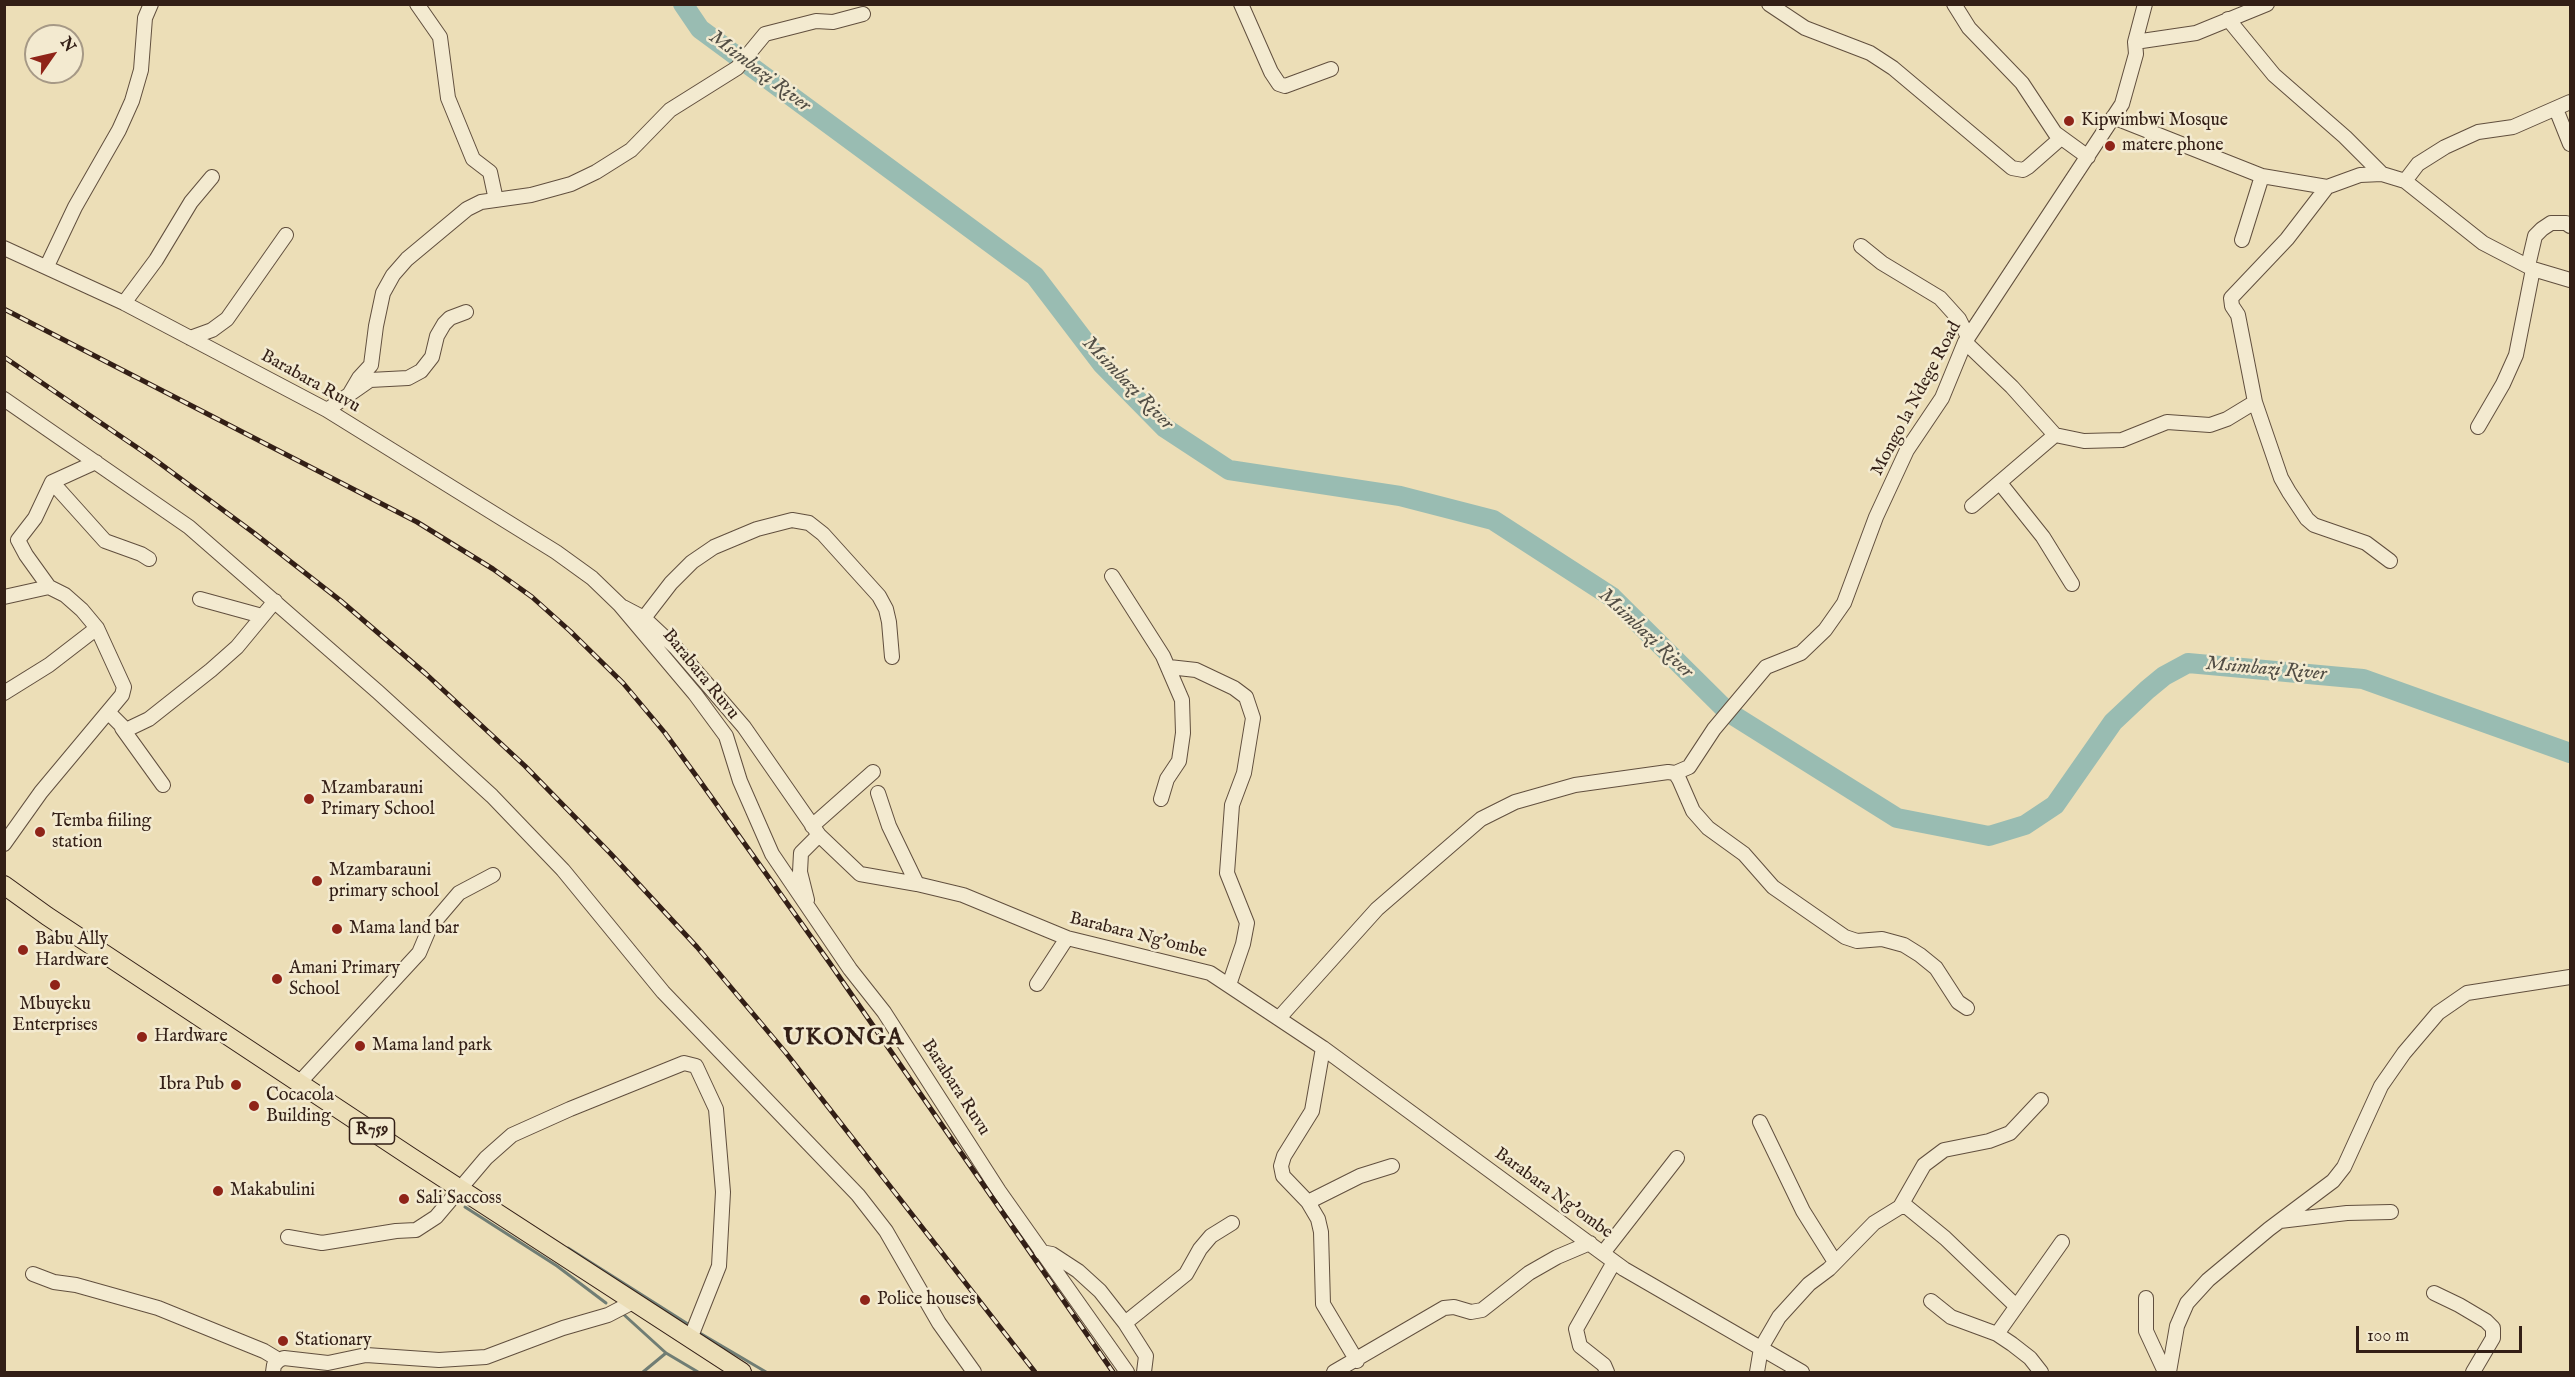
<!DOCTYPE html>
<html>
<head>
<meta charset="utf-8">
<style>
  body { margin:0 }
  #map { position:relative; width:2575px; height:1377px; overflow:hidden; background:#ecdeb7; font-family:"IM FELL English",serif }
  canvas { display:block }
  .frame { position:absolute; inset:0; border:6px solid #331f16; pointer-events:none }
  .north { position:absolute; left:24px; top:24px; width:60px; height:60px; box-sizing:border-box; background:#f3ead0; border:2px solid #a69986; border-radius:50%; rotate:56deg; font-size:16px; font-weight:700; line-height:24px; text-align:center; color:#331f16 }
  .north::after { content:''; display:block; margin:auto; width:21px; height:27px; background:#8f2418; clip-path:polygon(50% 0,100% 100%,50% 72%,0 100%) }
  .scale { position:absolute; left:2356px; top:1326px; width:166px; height:27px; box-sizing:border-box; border:3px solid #331f16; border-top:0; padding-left:8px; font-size:18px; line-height:21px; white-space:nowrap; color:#331f16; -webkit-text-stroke:4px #f3ead0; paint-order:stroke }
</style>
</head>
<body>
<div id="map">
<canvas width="2575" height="1377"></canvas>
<div class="frame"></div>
<div class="north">N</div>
<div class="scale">100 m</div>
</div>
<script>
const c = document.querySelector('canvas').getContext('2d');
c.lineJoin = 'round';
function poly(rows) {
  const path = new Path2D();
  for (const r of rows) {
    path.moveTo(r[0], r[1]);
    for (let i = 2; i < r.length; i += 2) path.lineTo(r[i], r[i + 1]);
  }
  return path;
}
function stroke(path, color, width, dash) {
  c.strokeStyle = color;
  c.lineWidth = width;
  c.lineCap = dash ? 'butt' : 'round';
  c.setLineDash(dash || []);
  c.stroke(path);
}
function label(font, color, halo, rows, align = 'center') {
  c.font = font + ' "IM FELL English",serif';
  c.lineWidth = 5;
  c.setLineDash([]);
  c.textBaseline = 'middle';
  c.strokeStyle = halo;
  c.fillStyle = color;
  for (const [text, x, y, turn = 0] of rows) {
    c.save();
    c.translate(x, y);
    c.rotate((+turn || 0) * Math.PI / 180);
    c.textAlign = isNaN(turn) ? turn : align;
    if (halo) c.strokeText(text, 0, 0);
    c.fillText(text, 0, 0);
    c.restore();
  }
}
const stream = poly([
  [465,1207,557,1266,606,1303],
  [568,1248,691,1326],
  [622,1313,666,1353,698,1372],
  [698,1332,766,1372],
  [643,1372,666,1353]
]);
const river = poly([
  [683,4,700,29,1035,276,1102,364,1165,428,1229,470,1400,496,1493,520,1612,597,1728,712,1897,818,1989,836,2025,825,2055,805,2113,722,2147,690,2164,676,2188,663,2363,679,2570,753]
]);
const minor = poly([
  [417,4,440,37,448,98,473,159,490,172,496,200],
  [1241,4,1271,72,1279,84,1285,86,1331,69],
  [1769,4,1805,28,1870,53,1893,68,2012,168,2023,170,2028,167,2061,138],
  [1954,4,1969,28,2022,83,2055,133,2088,157],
  [2228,19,2274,75,2345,137,2382,174],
  [2135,42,2196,33,2267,4],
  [2556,109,2570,144],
  [2113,117,2262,176,2327,187,2360,175,2382,174,2405,181,2483,243,2533,269,2570,280],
  [2405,181,2418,164,2445,147,2478,132,2513,127,2570,102],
  [2327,187,2287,239,2231,298,2232,306,2238,315,2255,402,2281,478,2289,492,2307,519,2314,525,2366,543,2390,561],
  [2242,240,2262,176],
  [1861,246,1882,263,1940,298,1959,319,1968,337],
  [4,248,124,303,327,410,556,552,592,578,620,605,695,694,726,736,740,781,772,854,850,969,884,1012,999,1191,1127,1372],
  [47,266,75,207,119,130,132,101,141,70,145,18,151,4],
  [2528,266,2535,236,2542,229,2551,223,2566,223,2570,226],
  [124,303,156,260,191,202,212,177],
  [190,338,212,330,227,319,286,235],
  [1965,342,2012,387,2055,435,2084,441,2122,440,2167,422,2210,425,2227,419,2255,402],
  [349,395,359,378,371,365,376,326,383,293,393,275,407,259,467,209,481,202,531,195,571,184,596,172,631,150,670,110,737,68,765,34,816,21,833,22,863,14],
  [4,399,189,527,378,692,492,796,563,870,663,992,858,1195,886,1231,939,1323,974,1372],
  [327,410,370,380,408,378,421,371,432,357,437,336,444,324,450,318,466,312],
  [2478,427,2503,384,2516,355,2533,269],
  [52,482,105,541,141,554,149,559],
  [2000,483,2043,537,2072,584],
  [1972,506,2055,435],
  [1112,576,1163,656,1182,700,1183,733,1179,761,1167,779,1161,799],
  [4,597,49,587],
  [200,599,262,616],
  [623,607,644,618,676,648,744,727,819,835,860,874,917,884,963,895,1067,938,1210,973,1323,1048,1624,1269,1802,1372],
  [644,618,671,583,692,562,714,547,757,529,792,520,809,523,823,534,879,596,886,609,889,622,892,657],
  [1169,667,1196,670,1234,688,1246,697,1253,718,1244,773,1232,805,1227,873,1247,923,1243,944,1229,985],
  [4,693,49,665,97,628],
  [109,713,126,730,149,719,211,670,237,647,275,601],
  [122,728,163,785],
  [1675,773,1689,767,1714,729,1766,667,1801,653,1825,630,1844,603,1876,517,1907,450,1942,398,1965,342,2122,104,2136,54,2135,42,2145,4],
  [878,793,889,826,917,884],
  [812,826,873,772],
  [4,844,41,792,122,695,124,687,97,628,82,610,65,595,49,587,26,555,18,540,35,518,52,482,96,462],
  [807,900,800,872,801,853,819,835],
  [1037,984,1067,938],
  [1279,1018,1377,909,1481,819,1515,802,1575,785,1668,772,1675,773,1679,779,1693,811,1708,828,1744,854,1773,887,1845,937,1857,941,1882,939,1904,945,1920,955,1936,968,1958,1002,1967,1008],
  [1323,1048,1312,1111,1284,1156,1281,1166,1283,1176,1308,1202,1318,1219,1321,1232,1323,1304,1357,1361],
  [299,1083,419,953,430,927,459,893,493,875],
  [1760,1122,1803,1211,1835,1262],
  [1308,1202,1360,1176,1392,1166],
  [1900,1207,1924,1165,1944,1150,1989,1141,2010,1133,2041,1100],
  [2280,1221,2347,1213,2391,1212],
  [288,1237,322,1243,396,1231,416,1230,436,1217,486,1158,512,1135,570,1109,684,1063,696,1066,716,1109,723,1192,719,1266,690,1339],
  [1041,1252,1052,1254,1078,1271,1100,1291,1125,1323],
  [1603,1253,1677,1158],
  [33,1274,54,1282,76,1285,158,1308,264,1351,279,1360],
  [2434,1293,2459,1305,2486,1321,2493,1328,2493,1338,2473,1372],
  [2146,1298,2146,1331,2165,1372],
  [1931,1301,1951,1317,1997,1334,2012,1344,2030,1358,2041,1372],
  [1997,1334,2062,1242],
  [273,1372,274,1365,279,1360,284,1358,328,1363,366,1355,439,1360,486,1357,563,1328,608,1315,633,1302],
  [1144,1372,1146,1356,1125,1323,1186,1274,1200,1249,1211,1236,1232,1223],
  [1334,1372,1444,1308,1454,1307,1471,1312,1482,1310,1529,1273,1557,1257,1590,1243],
  [1607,1372,1604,1365,1580,1346,1576,1329,1614,1262],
  [1757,1372,1761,1348,1779,1317,1809,1284,1829,1269,1874,1223,1900,1207,1907,1207,1945,1238,2016,1306],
  [2169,1372,2177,1326,2187,1303,2208,1280,2269,1229,2333,1181,2344,1167,2381,1086,2404,1053,2438,1013,2467,993,2570,977]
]);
const major = poly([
  [4,885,47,916,411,1157,742,1372]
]);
const rail = poly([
  [4,309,417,522,493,569,532,597,570,631,623,683,665,733,697,777,829,962,1113,1372],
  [4,357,154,459,254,533,341,601,426,674,525,766,610,853,697,947,786,1053,1035,1372]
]);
const markers = [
  [2069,121,6,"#8f2418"],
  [2110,146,6,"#8f2418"],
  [309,799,6,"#8f2418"],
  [40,832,6,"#8f2418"],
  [317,881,6,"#8f2418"],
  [337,929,6,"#8f2418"],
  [23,950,6,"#8f2418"],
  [277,979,6,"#8f2418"],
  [55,985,6,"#8f2418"],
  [142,1037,6,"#8f2418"],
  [360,1046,6,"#8f2418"],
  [236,1085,6,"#8f2418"],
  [254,1106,6,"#8f2418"],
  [218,1191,6,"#8f2418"],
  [404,1199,6,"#8f2418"],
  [865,1300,6,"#8f2418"],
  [283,1341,6,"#8f2418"]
];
const shields = [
  [372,1131,45]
];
const shieldNames = [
  ["R759",372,1131]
];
const poiNames = [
  ["Kipwimbwi Mosque",2081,121],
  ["matere phone",2122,146],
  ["Mzambarauni",321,789],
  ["Primary School",321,810],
  ["Temba fiiling",52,822],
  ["station",52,843],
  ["Mzambarauni",329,871],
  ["primary school",329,892],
  ["Mama land bar",349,929],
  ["Babu Ally",35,940],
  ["Hardware",35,961],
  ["Amani Primary",289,969],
  ["School",289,990],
  ["Mbuyeku",55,1005,"center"],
  ["Enterprises",55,1026,"center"],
  ["Hardware",154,1037],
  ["Mama land park",372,1046],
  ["Ibra Pub",224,1085,"right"],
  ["Cocacola",266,1096],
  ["Building",266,1117],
  ["Makabulini",230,1191],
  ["Sali Saccoss",416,1199],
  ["Police houses",877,1300],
  ["Stationary",295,1341]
];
const streetNames = [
  ["Barabara Ruvu",310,382,29],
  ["Mongo la Ndege Road",1917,399,-62],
  ["Barabara Ruvu",700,675,51],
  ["Barabara Ng'ombe",1138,936,14],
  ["Barabara Ruvu",955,1088,57],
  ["Barabara Ng'ombe",1553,1194,36]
];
const waterNames = [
  ["Msimbazi River",759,72,37],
  ["Msimbazi River",1127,384,46],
  ["Msimbazi River",1645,634,43],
  ["Msimbazi River",2266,670,5]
];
const districtNames = [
  ["UKONGA",844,1039]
];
stroke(stream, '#707d74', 3);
stroke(river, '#99bcb2', 20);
stroke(minor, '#614f3e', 16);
stroke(major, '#331f16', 20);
stroke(minor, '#f3ead0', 14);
stroke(major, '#ecdeb7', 18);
stroke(rail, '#331f16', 5);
stroke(rail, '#f3ead0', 3, [9]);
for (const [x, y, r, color] of markers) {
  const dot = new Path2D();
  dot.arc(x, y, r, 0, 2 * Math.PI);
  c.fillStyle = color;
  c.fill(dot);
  stroke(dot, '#f3ead0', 2);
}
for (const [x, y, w] of shields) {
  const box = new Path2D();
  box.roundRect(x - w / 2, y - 13, w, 26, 4.5);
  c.fillStyle = '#f3ead0';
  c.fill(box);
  stroke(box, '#331f16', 1.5);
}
label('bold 16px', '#331f16', null, shieldNames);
label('18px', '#331f16', '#f3ead0', poiNames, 'left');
label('18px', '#331f16', '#f3ead0', streetNames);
label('italic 20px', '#524e45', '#f3ead0', waterNames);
c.letterSpacing = '1.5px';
label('bold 24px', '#331f16', '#f3ead0', districtNames);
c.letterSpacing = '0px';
</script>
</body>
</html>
